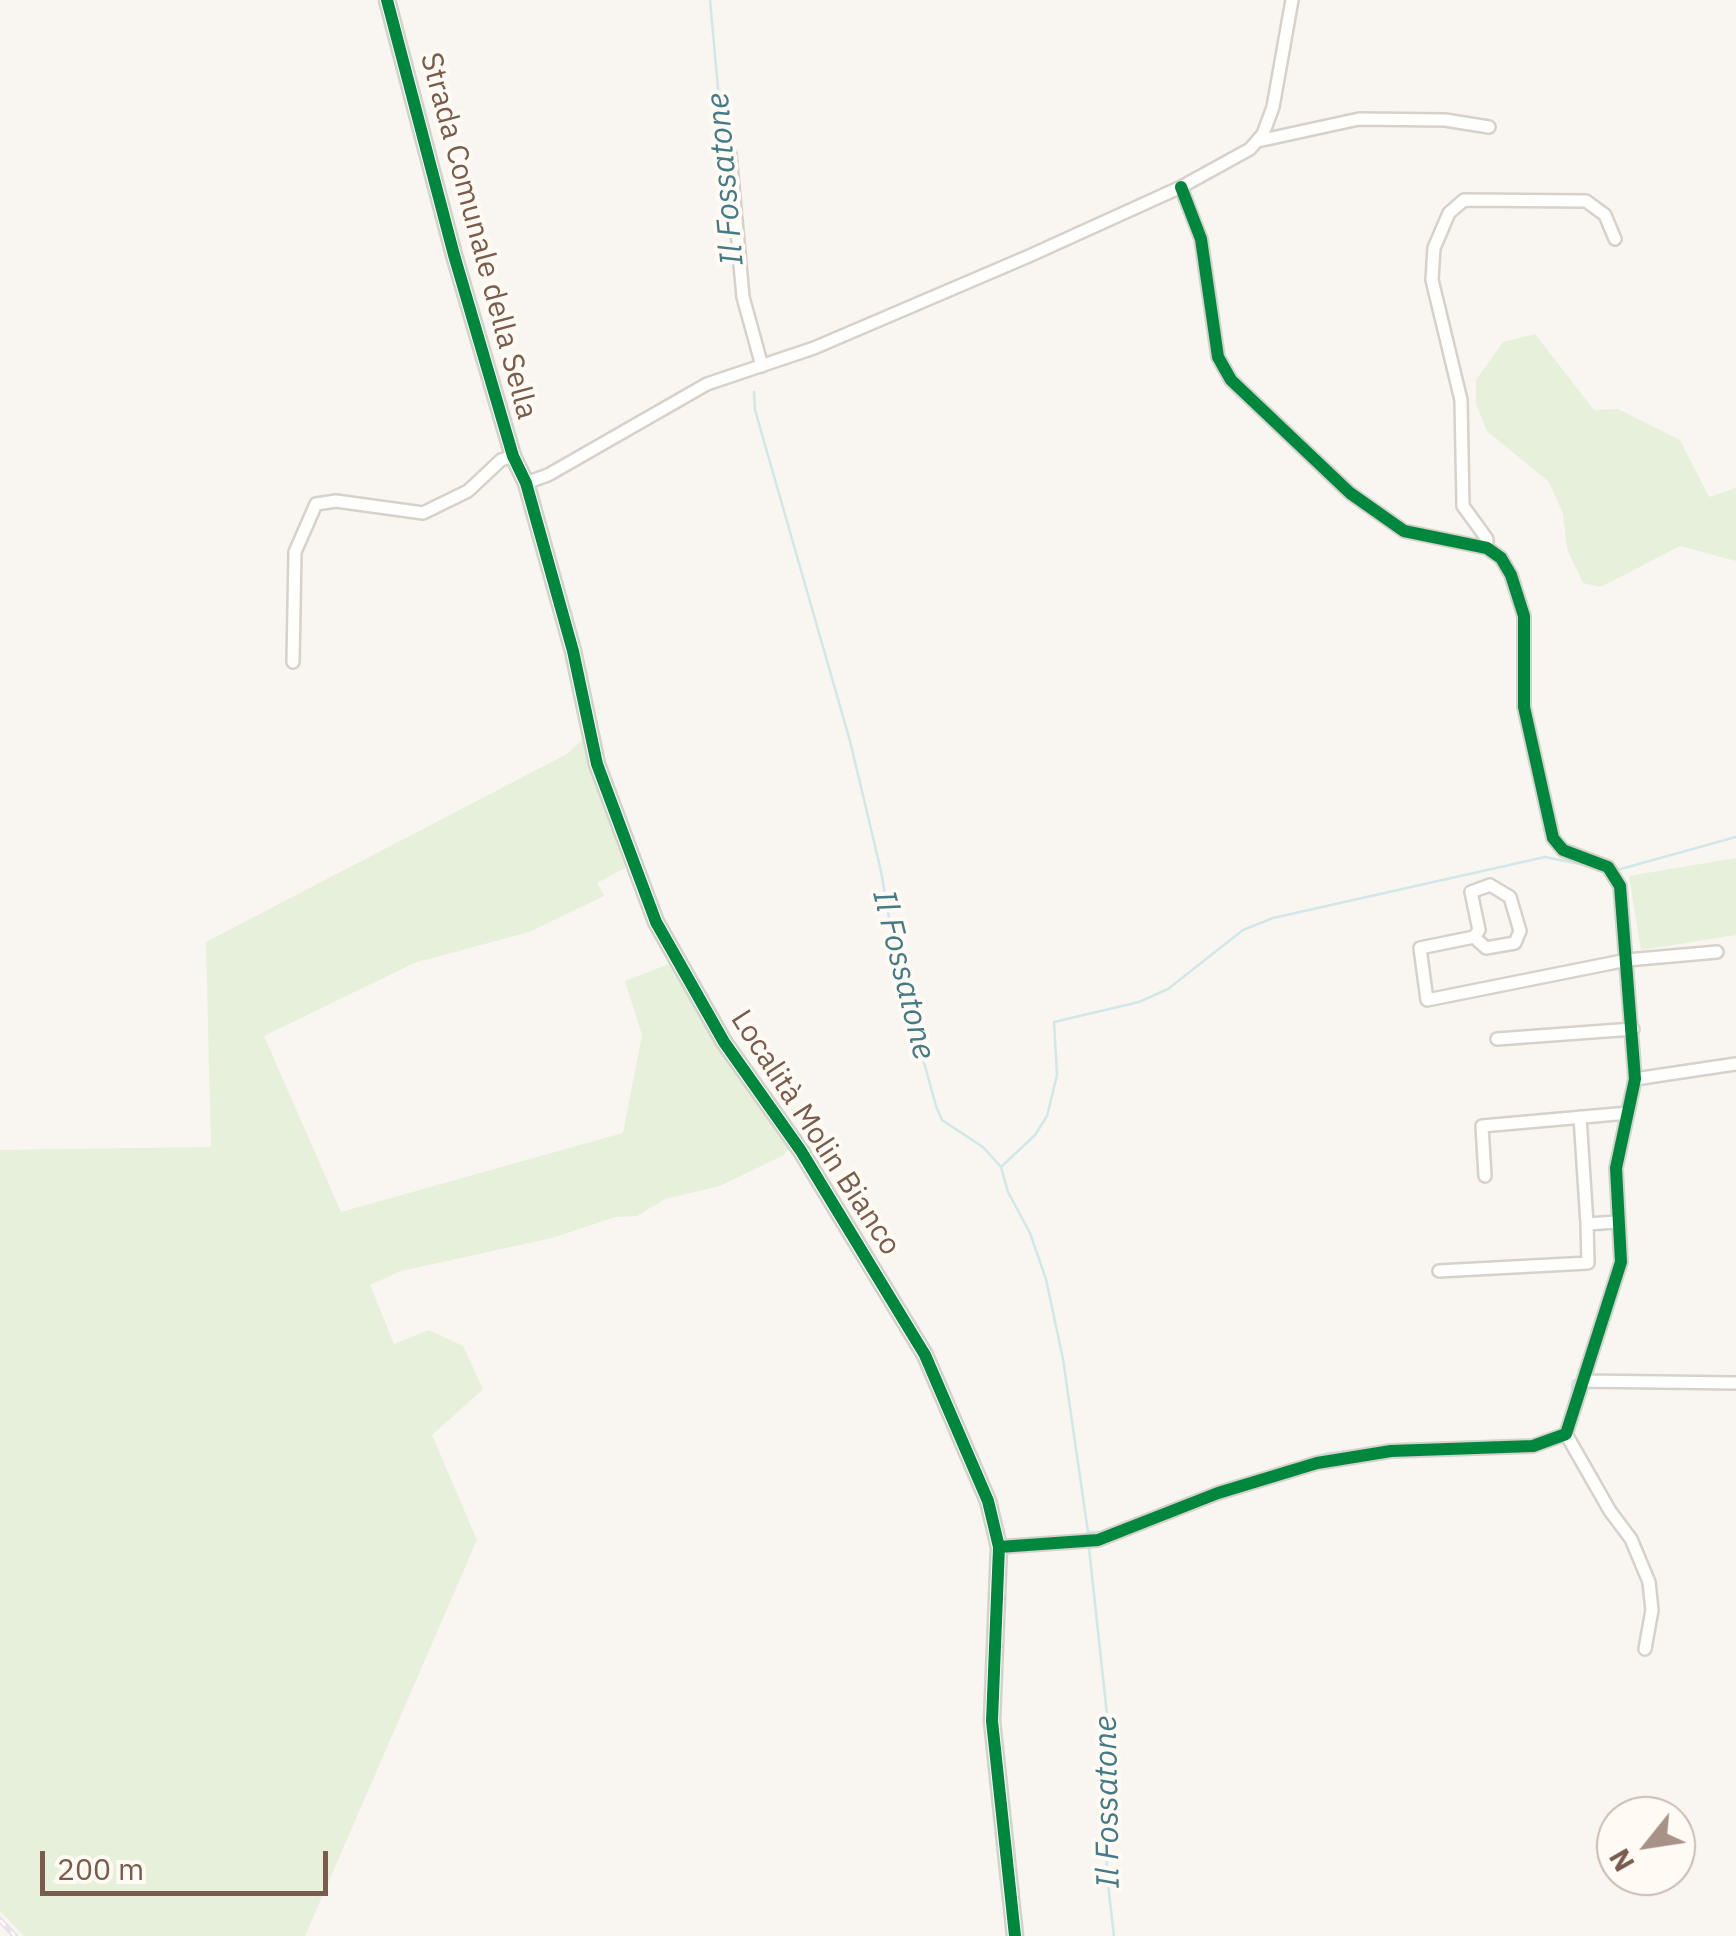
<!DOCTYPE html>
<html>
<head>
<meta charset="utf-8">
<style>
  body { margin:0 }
  #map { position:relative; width:1736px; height:1936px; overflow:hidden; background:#f9f5f0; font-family:"IBM Plex Sans",sans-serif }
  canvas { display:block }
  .north { position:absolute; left:1596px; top:1796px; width:100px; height:100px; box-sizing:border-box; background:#fffaf3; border:2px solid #cabbb1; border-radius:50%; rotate:240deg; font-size:28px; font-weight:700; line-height:40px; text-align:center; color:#7a5c4d }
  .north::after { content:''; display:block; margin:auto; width:35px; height:45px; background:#a69286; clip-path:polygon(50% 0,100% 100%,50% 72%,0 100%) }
  .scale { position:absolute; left:40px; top:1851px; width:288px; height:45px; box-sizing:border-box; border:5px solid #7a5c4d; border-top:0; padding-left:12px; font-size:30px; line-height:35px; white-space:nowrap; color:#7a5c4d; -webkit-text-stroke:8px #fffaf3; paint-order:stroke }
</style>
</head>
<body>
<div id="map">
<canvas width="1736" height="1936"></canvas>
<div class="north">N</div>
<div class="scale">200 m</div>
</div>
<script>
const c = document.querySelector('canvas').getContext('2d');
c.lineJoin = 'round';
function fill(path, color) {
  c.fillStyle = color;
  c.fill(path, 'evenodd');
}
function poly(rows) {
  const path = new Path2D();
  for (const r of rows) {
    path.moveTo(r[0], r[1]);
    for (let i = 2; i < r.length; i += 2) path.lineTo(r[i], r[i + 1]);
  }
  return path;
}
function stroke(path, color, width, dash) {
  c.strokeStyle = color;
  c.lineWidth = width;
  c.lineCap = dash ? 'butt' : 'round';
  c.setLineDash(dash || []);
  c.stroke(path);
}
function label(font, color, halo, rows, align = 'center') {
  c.font = font + ' "IBM Plex Sans",sans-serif';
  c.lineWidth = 8;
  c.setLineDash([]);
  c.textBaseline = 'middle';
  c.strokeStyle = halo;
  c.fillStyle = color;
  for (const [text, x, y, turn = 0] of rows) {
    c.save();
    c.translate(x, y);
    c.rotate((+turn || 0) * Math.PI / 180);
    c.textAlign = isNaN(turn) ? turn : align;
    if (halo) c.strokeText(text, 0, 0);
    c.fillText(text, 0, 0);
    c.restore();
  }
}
const green = poly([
  [1535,334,1594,410,1618,409,1680,440,1709,497,1736,488,1736,561,1680,546,1601,587,1583,583,1567,549,1563,514,1549,482,1487,431,1476,404,1476,380,1503,342],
  [582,740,625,868,597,883,604,896,529,932,414,963,264,1036,341,1212,623,1133,642,1035,625,981,669,964,716,1046,788,1149,784,1155,720,1186,665,1199,637,1216,615,1217,552,1238,401,1271,370,1285,394,1344,429,1330,463,1346,483,1389,432,1435,477,1540,305,1936,24,1936,0,1911,0,1150,211,1147,206,942,567,754],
  [1736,858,1736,935,1641,950,1629,876]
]);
const stream = poly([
  [710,0,736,287],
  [754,392,755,410,850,741,881,871,897,965,936,1106,942,1120,983,1147,1001,1167,1008,1192,1030,1233,1046,1279,1063,1359,1088,1532,1104,1532],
  [1617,870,1736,837],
  [1001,1167,1035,1135,1047,1116,1057,1075,1054,1022,1139,1002,1168,989,1243,930,1273,918,1545,857,1590,866],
  [1570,1404,1573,1381,1581,1379],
  [1295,1464,1329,1453,1370,1449],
  [1089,1548,1112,1761,1106,1782,1107,1876,1114,1936]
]);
const minor = poly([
  [1258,141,1359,119,1445,120,1489,127],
  [730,154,743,297,762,366],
  [526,483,548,475,707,384,814,348,1029,256,1181,187,1250,149,1263,134,1273,107,1292,0],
  [1487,548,1487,539,1463,506,1461,400,1432,280,1434,248,1449,213,1464,200,1586,201,1605,215,1615,239],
  [293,662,295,552,316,504,336,501,423,513,468,491,501,460,513,456],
  [1490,885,1510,897,1520,931,1515,943,1486,948,1474,937,1479,930,1471,892,1490,885],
  [1474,937,1420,948,1427,1000,1627,960,1717,952],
  [1497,1039,1633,1029],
  [1635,1079,1736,1064],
  [1580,1117,1587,1224],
  [1485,1176,1482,1126,1628,1113],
  [1439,1271,1588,1263,1587,1224,1617,1222],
  [1583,1381,1736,1383],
  [1566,1434,1610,1511,1631,1539,1649,1582,1652,1610,1645,1649],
  [999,1547,1098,1540,1218,1493,1317,1463,1391,1451,1533,1446,1566,1434,1621,1262,1616,1168,1635,1079,1620,886,1608,867,1563,850,1553,838,1524,707,1524,616,1511,575,1501,558,1487,548,1404,531,1350,493,1231,380,1218,357,1201,239,1181,187]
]);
const tertiary = poly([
  [387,0,454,255,513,456,526,483,573,651,597,764,656,922,724,1042,801,1151,925,1355,988,1501,999,1547,992,1721,1015,1936]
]);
const rail = poly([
  [0,1920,15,1936]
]);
const cycleway = poly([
  [387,0,454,255,513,456,526,483,573,651,597,764,656,922,724,1042,801,1151,925,1355,988,1501,999,1547,992,1721,1015,1936],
  [999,1547,1098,1540,1218,1493,1317,1463,1391,1451,1533,1446,1566,1434,1621,1262,1616,1168,1635,1079,1620,886,1608,867,1563,850,1553,838,1524,707,1524,616,1511,575,1501,558,1487,548,1404,531,1350,493,1231,380,1218,357,1201,239,1181,187]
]);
const streetNames = [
  ["Strada Comunale della Sella",478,236,75],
  ["Località Molin Bianco",815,1133,57]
];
const waterNames = [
  ["Il Fossatone",726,179,-95],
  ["Il Fossatone",903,975,76],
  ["Il Fossatone",1108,1802,-91]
];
fill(green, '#e7f0db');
stroke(stream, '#d0e8ea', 2.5);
stroke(minor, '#d7d1cb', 16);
stroke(tertiary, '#d7d1cb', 19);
stroke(minor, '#fefefd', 11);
stroke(tertiary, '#fefefd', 14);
stroke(rail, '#e6e3e7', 6);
stroke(rail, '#fffaf3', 2.5, [8]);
stroke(cycleway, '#00873e', 12);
label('30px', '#7a5c4d', '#fffaf3', streetNames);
label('italic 32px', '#437c86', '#fffaf3', waterNames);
</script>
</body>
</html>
